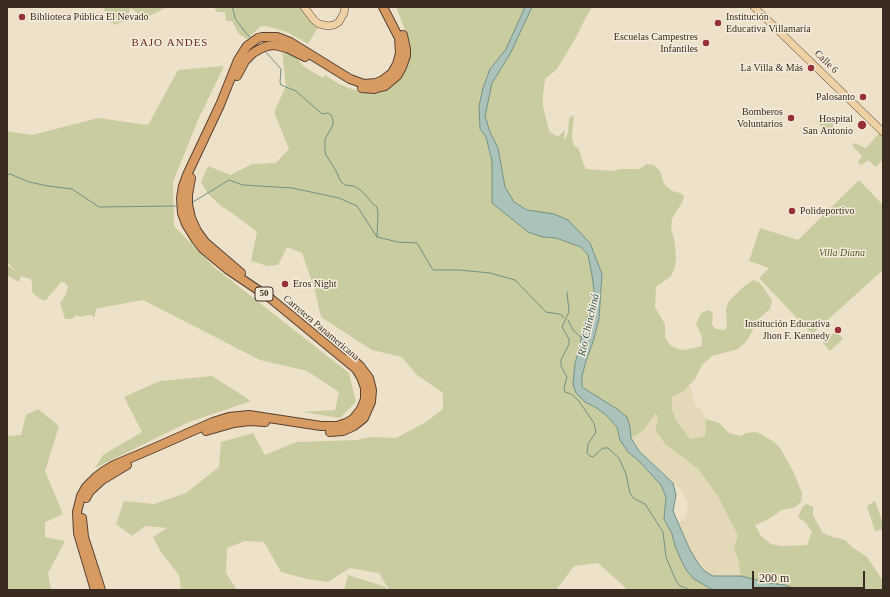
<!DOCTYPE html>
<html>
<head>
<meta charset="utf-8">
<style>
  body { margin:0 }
  #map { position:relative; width:890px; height:597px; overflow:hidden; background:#ede1ca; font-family:Georgia,serif }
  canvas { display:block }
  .frame { position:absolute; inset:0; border:8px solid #3b2c22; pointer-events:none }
  .scale { position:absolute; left:752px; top:571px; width:113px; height:18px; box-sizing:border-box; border:2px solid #3b2c22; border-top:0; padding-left:5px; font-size:12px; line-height:14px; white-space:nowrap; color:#3b2c22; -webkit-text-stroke:3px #f5ebda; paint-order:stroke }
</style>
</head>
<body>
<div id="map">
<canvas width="890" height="597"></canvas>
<div class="frame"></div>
<div class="scale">200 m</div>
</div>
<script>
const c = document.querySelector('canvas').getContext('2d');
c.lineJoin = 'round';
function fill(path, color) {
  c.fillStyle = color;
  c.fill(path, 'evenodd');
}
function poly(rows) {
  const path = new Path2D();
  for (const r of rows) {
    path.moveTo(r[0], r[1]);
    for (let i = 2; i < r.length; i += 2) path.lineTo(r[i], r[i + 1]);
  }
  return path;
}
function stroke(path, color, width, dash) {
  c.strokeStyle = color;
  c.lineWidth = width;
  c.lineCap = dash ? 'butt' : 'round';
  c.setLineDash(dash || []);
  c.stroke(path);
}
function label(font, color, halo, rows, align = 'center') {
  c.font = font + ' Georgia,serif';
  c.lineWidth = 3;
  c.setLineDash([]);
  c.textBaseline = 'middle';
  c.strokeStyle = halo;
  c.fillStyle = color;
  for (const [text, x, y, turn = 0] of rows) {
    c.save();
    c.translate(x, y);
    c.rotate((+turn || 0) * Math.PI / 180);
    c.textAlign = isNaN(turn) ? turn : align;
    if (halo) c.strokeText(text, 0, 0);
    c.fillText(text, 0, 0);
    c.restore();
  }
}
const farmland = poly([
  [689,386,691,388,695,405,702,411,706,419,705,436,690,439,676,421,672,410,672,397,684,391],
  [656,412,658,421,655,430,665,444,698,469,717,495,739,535,734,549,738,559,741,576,713,576,706,572,700,566,690,550,678,523,686,517,688,505,682,491,639,451,631,438,643,431]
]);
const green = poly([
  [105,7,167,7,145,18,130,8,127,20,114,25,104,10],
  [214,7,301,7,309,20,318,27,308,44,287,32,266,26,261,26,247,39,239,34,232,21,226,21,225,12,217,12],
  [396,7,525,7,506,49,490,69,483,88,479,106,480,129,486,137,492,161,492,203,528,232,543,237,556,238,581,247,588,255,592,275,594,291,592,305,584,326,575,364,585,402,595,407,606,415,617,427,620,440,628,452,639,461,661,485,666,497,664,519,672,534,675,546,681,560,687,571,713,590,628,590,598,563,574,566,556,590,389,590,379,573,350,568,328,582,307,579,281,572,264,542,245,541,227,548,226,573,237,590,181,590,179,575,161,552,153,537,167,528,145,526,132,536,116,524,124,501,154,504,186,493,219,467,221,442,253,433,265,455,296,442,357,440,371,437,396,438,426,422,443,409,443,393,417,375,402,357,372,350,321,317,315,291,302,253,287,247,278,265,268,266,251,261,257,232,232,213,221,206,208,194,201,182,208,166,231,175,252,164,276,163,289,149,274,112,286,86,282,51,296,57,303,66,323,78,325,75,339,84,354,90,369,92,394,83,404,72,409,57,410,42],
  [532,7,592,7,587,15,574,41,557,69,545,79,543,95,543,106,549,131,558,137,565,130,564,137,565,140,568,133,569,118,574,115,572,137,574,146,579,149,582,160,586,169,612,171,620,169,639,169,647,164,654,165,660,171,664,184,672,191,680,193,684,196,683,201,672,219,671,228,675,243,676,258,675,268,671,276,656,287,655,307,665,324,665,337,670,345,681,350,690,349,702,346,702,337,696,324,701,313,708,310,713,313,712,325,716,329,725,330,727,325,726,309,729,301,742,288,753,280,760,283,772,300,770,309,755,322,752,332,746,342,738,349,712,356,702,365,695,379,684,391,672,397,672,410,676,420,690,439,705,436,706,419,719,423,729,433,740,436,746,433,755,432,761,434,774,442,781,449,793,471,802,493,801,502,795,507,782,510,767,520,755,525,761,536,771,544,782,546,807,545,812,532,806,523,798,517,803,506,807,504,813,507,813,515,822,532,829,536,845,540,852,547,867,557,883,581,883,590,798,590,785,585,769,583,741,576,738,559,734,549,738,535,717,495,698,469,665,444,655,430,658,421,656,413,643,431,631,438,630,427,627,417,617,409,582,387,582,376,586,361,593,342,599,319,602,274,590,243,554,214,527,210,514,202,505,187,498,148,490,132,485,116,492,83,510,54],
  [224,66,198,120,173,182,174,226,215,268,349,373,356,402,340,418,302,412,335,410,339,392,307,371,260,360,143,300,99,308,96,309,94,318,92,315,88,315,80,317,77,315,72,319,65,319,60,303,66,294,68,286,65,283,61,282,46,300,42,300,34,294,32,291,32,282,30,279,21,276,19,282,7,275,7,265,17,272,7,262,7,131,32,135,98,118,148,125,178,70],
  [825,113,834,121,833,129,829,133,817,122],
  [880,132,883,136,883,159,876,167,868,160,861,165,858,162,862,156,852,145,854,143,866,148],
  [859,180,883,205,883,270,812,334,759,278,769,268,749,261,760,228,798,240],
  [836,331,843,339,830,351,823,343],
  [212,376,251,401,189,422,95,468,103,455,142,432,124,397,160,381],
  [38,409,59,426,45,471,63,514,45,522,45,537,65,541,48,573,51,590,7,590,7,436,21,435,26,415],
  [875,501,883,523,883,529,875,531,867,506],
  [348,575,386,587,386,590,344,590]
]);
const water = poly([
  [525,7,532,7,510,54,492,83,485,116,490,132,498,148,505,187,514,202,527,210,554,214,568,220,590,243,602,274,599,319,593,342,586,361,582,376,582,387,617,409,627,417,630,427,631,438,639,451,673,483,676,495,673,511,690,550,700,566,706,572,713,576,741,576,769,583,785,585,798,590,713,590,694,579,687,571,681,560,675,546,672,534,664,519,666,497,661,485,639,461,628,452,620,440,617,427,606,415,595,407,585,402,576,393,573,384,575,364,584,326,592,305,594,291,592,275,588,255,581,247,556,238,543,237,528,232,492,203,492,161,486,137,480,129,479,106,483,88,490,69,506,49,525,7]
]);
const stream = poly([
  [231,7,233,9,235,18,245,32,252,39],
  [265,51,281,69,280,82,281,85,296,91,322,114,328,113,331,115,333,120,333,125,325,139,325,151,326,155,336,171,341,182,345,185,354,186,362,191,373,204,377,207,378,215,377,237],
  [7,175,10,174,29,182,48,186,72,189,99,207,176,206],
  [193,202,229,180,243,185,292,188,339,198,357,206,377,237,398,242,417,243,433,270,459,270,490,273,515,280,546,312,559,314,563,316,563,318],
  [567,292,569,312,562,327,569,339,569,344,561,360,561,366,567,377,564,388,565,392,571,394,578,400,594,423,596,432,588,444,587,453,590,456,593,457,603,448,608,448,619,458,626,474,630,493,633,498,645,504,663,532,666,557,676,581,680,586,691,590],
  [568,320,573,330,582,338]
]);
const major = poly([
  [304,7,314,20,319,24,328,26,334,25,339,22,344,13,345,7],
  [754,7,883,132]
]);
const highway = poly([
  [237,76,245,61,253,53,260,49,267,46,274,45,287,48,305,57],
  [362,88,374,89,380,87,385,86,397,76,402,67,406,56,406,49,403,35],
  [191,178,188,195,188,204,191,218,197,231,205,242,241,273],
  [206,431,234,423,249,421,265,422],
  [330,432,343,431,354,426,364,418,371,402,372,390,369,378,360,366,350,357],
  [86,498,90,491,102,480,127,465],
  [82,518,84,537,101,590],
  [95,590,78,533,77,512,81,496,86,487,96,477,104,471,114,465,154,448,213,422,229,417,249,415,321,426,337,426,346,423,353,419,361,409,365,399,365,388,361,377,356,369,270,298,227,269,203,249,196,240,186,224,182,213,181,198,183,186,187,175,220,105,238,60,247,46,258,38,262,37,277,37,290,42,350,79,364,84,376,83,383,80,392,73,397,64,400,53,399,38,383,7]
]);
const markers = [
  [22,17,4,"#963139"],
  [718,23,4,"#963139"],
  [706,43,4,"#963139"],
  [811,68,4,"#963139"],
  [863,97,4,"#963139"],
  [791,118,4,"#963139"],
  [862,125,5,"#963139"],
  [792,211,4,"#963139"],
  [285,284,4,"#963139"],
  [838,330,4,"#963139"]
];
const shields = [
  [264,294,18]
];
const shieldNames = [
  ["50",264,294]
];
const poiNames = [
  ["Biblioteca Pública El Nevado",30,17,"left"],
  ["Institución",726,17,"left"],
  ["Educativa Villamaría",726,29,"left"],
  ["Escuelas Campestres",698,37],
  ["Infantiles",698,49],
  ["La Villa & Más",803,68],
  ["Palosanto",855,97],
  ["Bomberos",783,112],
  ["Voluntarios",783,124],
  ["Hospital",853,119],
  ["San Antonio",853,131],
  ["Polideportivo",800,211,"left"],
  ["Eros Night",293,284,"left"],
  ["Institución Educativa",830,324],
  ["Jhon F. Kennedy",830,336]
];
const streetNames = [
  ["Calle 6",826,62,44],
  ["Carretera Panamericana",321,328,40]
];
const parkNames = [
  ["Villa Diana",842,253]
];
const neighbourhoodNames = [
  ["BAJO ANDES",170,43]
];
const waterNames = [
  ["Río Chinchiná",589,325,-77]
];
fill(farmland, '#e3d9b8');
fill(green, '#c9cc9e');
fill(water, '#abc2ba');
stroke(water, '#719187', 1);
stroke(stream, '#719187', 1);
stroke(major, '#584233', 8);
stroke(highway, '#584233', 10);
stroke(major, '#eed2a5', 7);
stroke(highway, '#d79b61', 8);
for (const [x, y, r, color] of markers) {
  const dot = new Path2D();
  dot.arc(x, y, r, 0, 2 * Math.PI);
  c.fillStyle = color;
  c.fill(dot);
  stroke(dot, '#f5ebda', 1.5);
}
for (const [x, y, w] of shields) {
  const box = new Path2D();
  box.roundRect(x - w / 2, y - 7, w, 14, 3);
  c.fillStyle = '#f5ebda';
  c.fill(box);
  stroke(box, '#3b2c22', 1);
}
label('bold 9px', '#3b2c22', null, shieldNames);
label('10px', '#3b2c22', '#f5ebda', poiNames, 'right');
label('10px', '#3b2c22', '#f5ebda', streetNames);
label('italic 10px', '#4e5729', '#f5ebda', parkNames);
c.letterSpacing = '1px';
label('11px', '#662c23', '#f5ebda', neighbourhoodNames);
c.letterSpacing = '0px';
label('italic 11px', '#325a55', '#f5ebda', waterNames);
</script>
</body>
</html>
